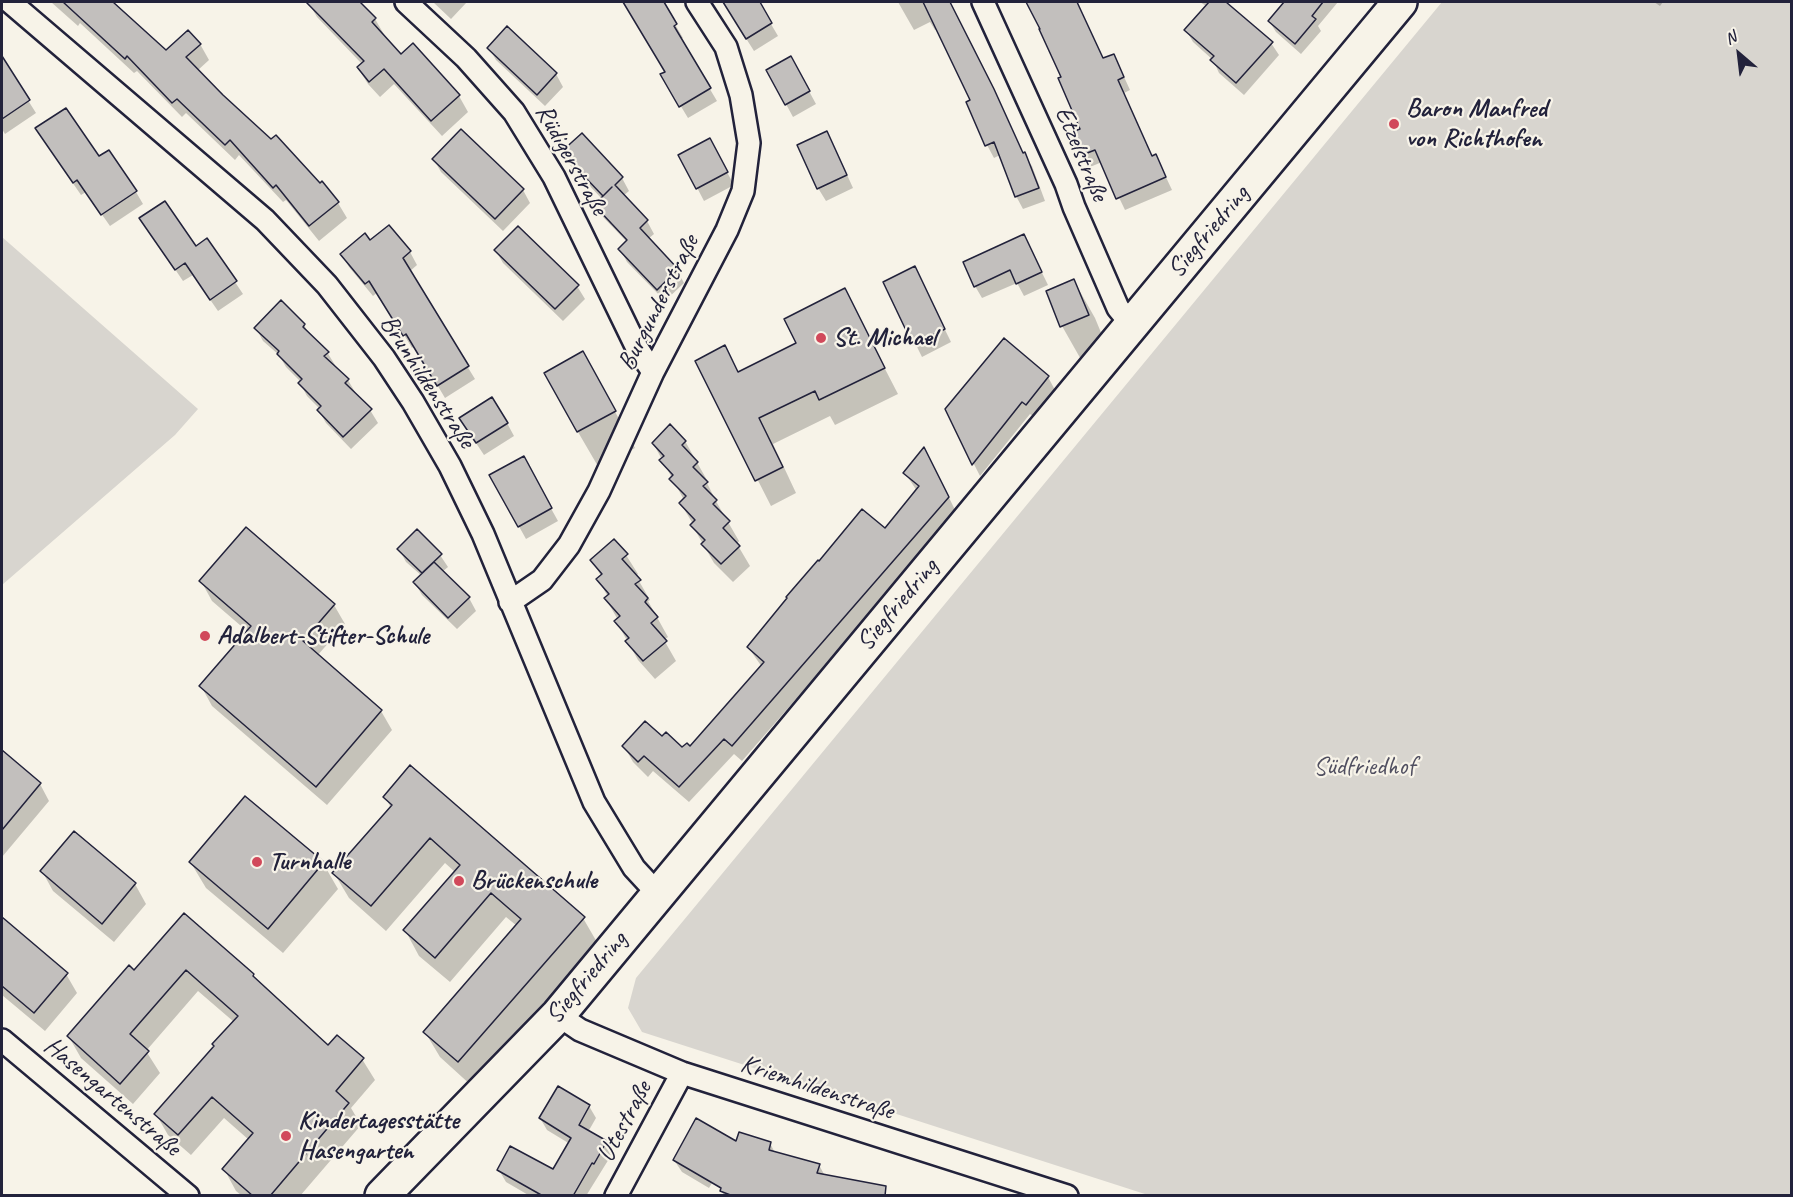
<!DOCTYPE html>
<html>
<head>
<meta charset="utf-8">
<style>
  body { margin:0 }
  #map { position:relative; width:1793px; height:1197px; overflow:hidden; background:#f7f3e8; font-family:Caveat,sans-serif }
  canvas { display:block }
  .frame { position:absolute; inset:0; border:3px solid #22223b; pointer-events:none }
  .north { position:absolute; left:1709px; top:24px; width:60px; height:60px; -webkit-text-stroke:4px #f7f3e8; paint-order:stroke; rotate:332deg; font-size:16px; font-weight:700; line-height:24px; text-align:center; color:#22223b }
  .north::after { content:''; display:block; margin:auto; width:21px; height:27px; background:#22223b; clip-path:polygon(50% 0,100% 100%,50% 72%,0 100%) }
</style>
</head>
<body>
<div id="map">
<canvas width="1793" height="1197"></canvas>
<div class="frame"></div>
<div class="north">N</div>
</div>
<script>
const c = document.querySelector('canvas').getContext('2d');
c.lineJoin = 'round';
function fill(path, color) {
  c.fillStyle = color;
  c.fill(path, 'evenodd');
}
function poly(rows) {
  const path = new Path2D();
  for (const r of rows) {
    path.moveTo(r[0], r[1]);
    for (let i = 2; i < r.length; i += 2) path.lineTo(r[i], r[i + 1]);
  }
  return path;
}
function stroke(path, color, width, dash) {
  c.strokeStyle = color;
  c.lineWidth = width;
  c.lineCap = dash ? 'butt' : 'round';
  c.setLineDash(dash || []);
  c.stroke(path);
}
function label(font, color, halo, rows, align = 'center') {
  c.font = font + ' Caveat,sans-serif';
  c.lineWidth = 4.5;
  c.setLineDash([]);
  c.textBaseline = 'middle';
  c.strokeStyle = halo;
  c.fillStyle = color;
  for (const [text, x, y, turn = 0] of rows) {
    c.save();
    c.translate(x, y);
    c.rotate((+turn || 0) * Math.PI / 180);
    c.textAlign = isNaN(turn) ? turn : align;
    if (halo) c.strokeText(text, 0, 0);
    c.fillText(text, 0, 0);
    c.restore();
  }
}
const green = poly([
  [1442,2,1791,2,1791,1195,1148,1195,642,1032,628,1008,636,978],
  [2,237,198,409,175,435,2,585]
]);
const shadow = poly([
  [51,2,111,2,166,52,200,44,209,60,197,71,320,185,322,183,338,203,347,218,319,241,286,200,283,202,239,155,235,160,186,113,182,117,137,71,134,73,80,23,78,26],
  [308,2,358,2,375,19,385,36,383,37,400,56,459,96,468,112,442,136,394,84,380,97,368,84,358,68,362,64,317,17],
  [433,2,467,2,451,19],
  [632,2,662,2,683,38,680,39,717,101,688,118,662,75,667,72,627,5],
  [723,2,758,2,778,36,754,51],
  [898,2,949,2,974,48,1023,154,1032,166,1045,201,1023,209,1016,196,1000,155,994,158,987,145,972,100,938,29,935,30,930,22,914,30],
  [1028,2,1076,2,1104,60,1113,56,1120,68,1130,90,1124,93,1152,157,1156,156,1172,190,1125,210,1102,162,1090,167,1074,133,1082,129,1063,78,1043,30],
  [1200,2,1224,2,1271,43,1279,55,1244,95,1219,73,1213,60,1193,42,1186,30,1206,6],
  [1286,2,1338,2,1318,26,1321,31,1301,54,1276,32,1269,21],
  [1654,2,1663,2,1660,6],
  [507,28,556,74,563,87,545,106,496,60,489,48],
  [791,58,816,104,793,117,768,71],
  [2,59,36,113,5,134,2,129],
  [461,131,523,190,530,203,503,231,441,172,434,160],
  [582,135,622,178,629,191,623,196,647,221,654,234,648,239,677,270,684,283,665,301,627,262,620,249,627,242,603,217,596,205,602,199,570,165,563,153],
  [44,141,98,158,136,192,143,204,110,226,86,192,81,195],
  [834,146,853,188,826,201,818,188],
  [716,152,734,185,704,201,680,155],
  [389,227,410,252,417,265,409,272,475,379,445,398,414,346,412,348,378,292,373,296,349,267,342,254,370,242],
  [149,231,235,282,243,294,218,311,193,275,183,281],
  [1024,236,1048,285,1024,296,1017,283,982,298,975,286],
  [496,251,577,286,585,299,563,321,503,263],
  [921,281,951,342,922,357,885,283],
  [1074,281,1095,318,1109,352,1083,363,1062,326],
  [844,290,898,394,835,425,830,416,773,444,796,493,771,506,697,361,725,347,739,373,798,344],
  [304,325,311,337,327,352,335,365,333,366,348,380,355,392,354,394,370,410,378,423,351,449,326,423,319,411,320,409,307,396,300,383,301,382,286,367,279,355,263,341,256,328],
  [1048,377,1055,390,1033,416,1030,414,980,476,946,409],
  [603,390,635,448,599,468,578,432],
  [507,423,514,436,484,455,468,431],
  [685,441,708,482,707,483,717,503,739,541,737,544,750,566,733,582,714,563,692,525,693,524,681,504,684,500,653,443],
  [523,458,558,521,526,539,491,476],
  [933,465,957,514,742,761,734,754,689,802,653,771,648,777,633,762,624,746,662,738,682,750,691,749,762,667,748,647,885,530,917,491,905,473],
  [399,549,440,555,448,567,442,572,469,598,476,611,457,629,422,595,415,583,422,576,406,562],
  [626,555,638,574,636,576,650,600,648,601,668,637,664,640,676,661,655,679,638,660,616,621,618,620,606,599,608,597,598,579,601,576,592,560],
  [201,581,334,605,345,624,317,656,381,711,392,730,327,805,212,706,201,686,248,632,212,601],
  [2,752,40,784,49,801,2,857],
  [385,797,583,918,598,944,473,1087,440,1057,425,1032,517,926,506,917,450,982,419,956,405,930,455,872,445,863,386,931,349,898,334,873,391,808],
  [74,833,135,884,146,904,114,942,53,891,42,871],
  [191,863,323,863,338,889,283,953,206,888],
  [184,915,253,975,258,983,328,1048,362,1059,375,1080,351,1108,361,1125,300,1196,242,1196,236,1191,224,1169,249,1140,224,1118,191,1155,168,1135,156,1114,215,1047,234,1022,198,991,146,1051,160,1073,133,1104,81,1058,69,1037,134,972],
  [5,923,66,974,77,993,45,1031,2,995,2,927],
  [589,1106,596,1118,588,1132,606,1143,612,1154,586,1196,530,1196,506,1182,499,1170,554,1171,570,1144,547,1130,540,1118],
  [770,1143,775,1153,819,1165,825,1176,877,1196,724,1196,719,1185,729,1154,709,1188,682,1172,674,1160]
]);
const building = poly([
  [63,2,113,2,166,50,188,30,201,44,186,57,223,95,271,139,276,135,320,183,322,181,339,202,309,226,276,185,273,188,230,140,225,145,177,99,172,103,127,56,125,59,63,2],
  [306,2,360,2,376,18,372,22,401,54,413,43,460,95,431,121,384,69,369,82,357,67,364,61,306,2],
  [623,2,664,2,677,24,674,26,711,88,679,107,660,74,665,72,623,2],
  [723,2,760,2,772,23,746,39,723,2],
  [923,2,950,2,994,89,1023,153,1025,152,1039,188,1015,197,994,142,985,146,966,102,970,100,923,2],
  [1026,2,1077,2,1103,58,1114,54,1124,77,1118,80,1152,156,1156,154,1166,177,1116,199,1095,150,1082,155,1072,132,1080,129,1058,78,1061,77,1039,29,1040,29,1026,2],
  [1209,2,1226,2,1273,42,1236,83,1210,60,1214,56,1184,30,1209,2],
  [1284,2,1323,2,1312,16,1316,19,1295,44,1268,21,1284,2],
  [507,26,557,73,537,95,487,48,507,26],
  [2,56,30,100,2,119,2,56],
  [791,56,810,91,785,105,766,70,791,56],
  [66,108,99,156,109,150,137,191,101,215,77,180,73,183,35,128,66,108],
  [461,129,524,189,495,219,432,159,461,129],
  [827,131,847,175,817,189,797,145,827,131],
  [582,133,623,177,615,185,648,220,640,228,678,269,657,290,618,249,627,240,594,205,612,187,603,196,561,152,582,133],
  [710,138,728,172,696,189,678,155,710,138],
  [165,201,196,246,207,238,237,281,210,300,185,263,175,270,139,218,165,201],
  [389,225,411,251,403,258,469,366,437,386,406,334,403,336,369,281,365,284,340,254,365,233,370,240,389,225],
  [518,226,579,285,555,309,494,250,518,226],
  [1024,234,1042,272,1016,284,1010,270,974,287,963,262,1024,234],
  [915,266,945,329,913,345,883,282,915,266],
  [1074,279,1089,315,1060,327,1046,291,1074,279],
  [845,288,885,368,819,400,815,391,759,418,783,467,755,481,695,361,725,345,738,372,796,343,784,319,845,288],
  [281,300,305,324,303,327,329,352,324,356,349,379,345,383,372,409,343,437,317,410,321,406,298,383,302,379,277,354,279,351,254,328,281,300],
  [1004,338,1049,376,1026,405,1022,402,972,465,945,409,1004,338],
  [583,351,616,411,577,432,544,373,583,351],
  [492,397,508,423,476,443,459,418,492,397],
  [670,424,686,441,682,445,698,462,693,467,708,482,703,486,717,500,713,504,730,521,723,528,740,546,721,564,701,544,705,540,690,525,695,520,679,503,686,496,669,479,673,475,659,460,664,456,652,443,670,424],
  [924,447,949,497,732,746,724,739,679,787,644,756,638,762,622,746,645,721,662,736,666,732,682,747,687,743,690,746,764,662,747,647,787,598,786,597,818,560,819,561,862,509,885,528,919,486,903,473,924,447],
  [524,456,552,508,518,527,489,475,524,456],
  [246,527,335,604,303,641,382,710,316,787,199,686,251,626,199,581,246,527],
  [417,529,442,554,422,573,397,549,417,529],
  [614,539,628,554,622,559,641,580,635,584,648,598,645,602,658,617,651,623,667,641,643,661,625,641,629,638,614,621,620,616,604,598,609,594,596,579,602,574,590,560,614,539],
  [434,562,470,597,448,618,413,582,434,562],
  [2,750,41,783,2,830,2,750],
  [410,765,585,917,458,1062,423,1032,521,919,491,893,435,958,403,930,460,865,430,838,371,906,332,873,392,805,383,797,410,765],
  [245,796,324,862,268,929,189,862,245,796],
  [74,831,136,883,102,924,40,871,74,831],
  [184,913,254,974,253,976,328,1045,337,1035,364,1058,336,1091,349,1103,270,1196,253,1196,222,1169,253,1133,212,1097,178,1135,154,1114,214,1046,212,1044,238,1016,186,970,130,1034,149,1051,120,1084,67,1036,129,965,134,970,184,913],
  [2,917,68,973,34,1013,2,986,2,917],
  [558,1086,590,1105,579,1125,607,1141,594,1164,592,1163,573,1196,543,1196,497,1170,510,1146,553,1169,571,1138,539,1118,558,1086],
  [696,1118,736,1141,739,1132,771,1142,769,1150,820,1164,817,1173,886,1186,885,1196,733,1196,720,1191,721,1188,673,1160,696,1118]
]);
const street = poly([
  [10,2,265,220,327,285,384,358,413,402,450,466,483,534,594,802,634,868,658,894],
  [406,2,466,58,514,112,554,177,637,348,653,372],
  [983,2,1066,184,1074,207,1118,308,1132,325],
  [510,602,542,580,569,545,599,491,653,372,727,230,743,191,749,143,741,95,726,47,697,2],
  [558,1015,580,1030,682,1073,1067,1196],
  [2,1040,188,1196],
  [616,1196,682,1073]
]);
const primary = poly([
  [382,1196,558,1015,1400,2]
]);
const markers = [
  [1394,124,6,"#d1495b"],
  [821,338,6,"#d1495b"],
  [205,636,6,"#d1495b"],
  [257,862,6,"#d1495b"],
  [459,881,6,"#d1495b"],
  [286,1136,6,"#d1495b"]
];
const poiNames = [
  ["Baron Manfred",1406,109],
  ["von Richthofen",1406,139],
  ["St. Michael",833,338],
  ["Adalbert-Stifter-Schule",217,636],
  ["Turnhalle",269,862],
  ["Brückenschule",471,881],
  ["Kindertagesstätte",298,1121],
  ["Hasengarten",298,1151]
];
const streetNames = [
  ["Etzelstraße",1081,154,67],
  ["Rüdigerstraße",571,160,61],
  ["Siegfriedring",1209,232,-50],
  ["Burgunderstraße",659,303,-63],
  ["Brunhildenstraße",427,382,57],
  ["Siegfriedring",898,605,-50],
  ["Siegfriedring",587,978,-50],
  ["Kriemhildenstraße",817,1088,18],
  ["Hasengartenstraße",112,1097,40],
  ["Utestraße",625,1122,-62]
];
const parkNames = [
  ["Südfriedhof",1364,767]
];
fill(green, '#d8d5cf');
fill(shadow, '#0003');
fill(building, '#c2bfbd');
stroke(building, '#22223b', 1.5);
stroke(street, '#22223b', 26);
stroke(primary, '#22223b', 38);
stroke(street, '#f7f3e8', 21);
stroke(primary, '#f7f3e8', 33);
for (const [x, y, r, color] of markers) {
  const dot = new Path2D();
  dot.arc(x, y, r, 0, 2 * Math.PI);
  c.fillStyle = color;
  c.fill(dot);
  stroke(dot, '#f7f3e8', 2);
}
label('bold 26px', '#22223b', '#f7f3e8', poiNames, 'left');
label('26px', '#22223b', '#f7f3e8', streetNames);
label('26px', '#504f60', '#f7f3e8', parkNames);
</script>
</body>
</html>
